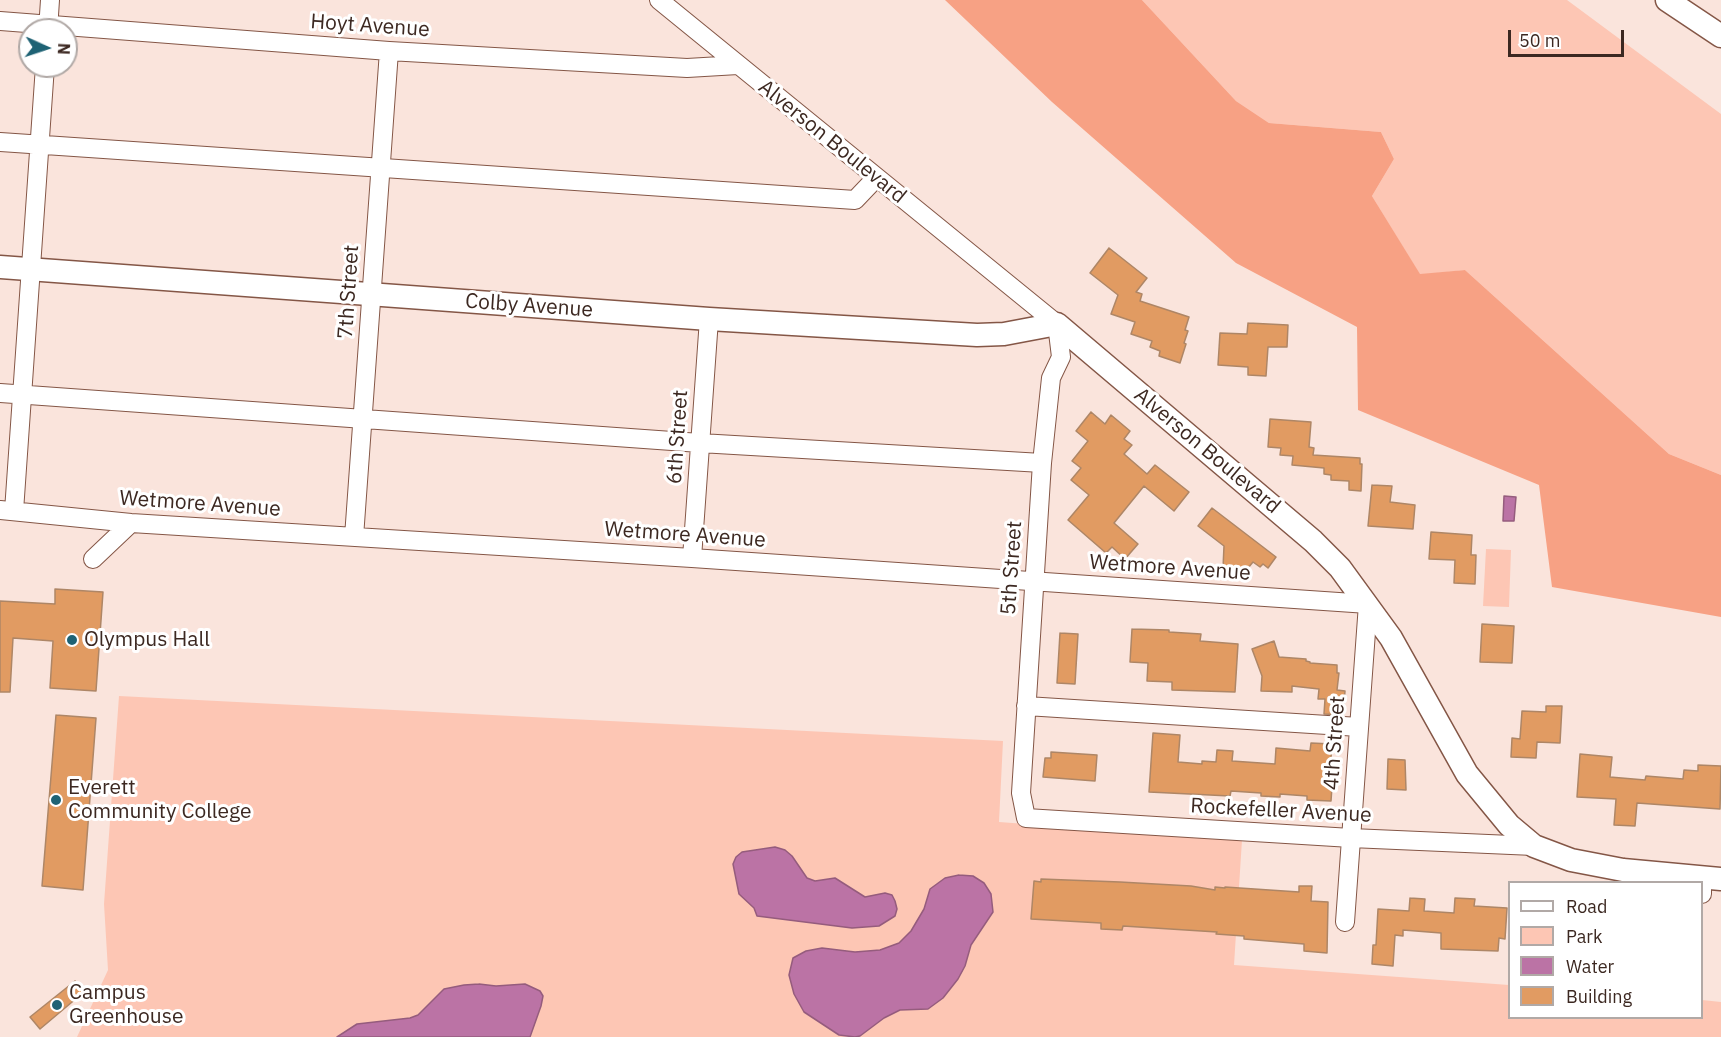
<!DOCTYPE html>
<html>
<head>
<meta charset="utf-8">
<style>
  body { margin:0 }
  #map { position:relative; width:1721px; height:1037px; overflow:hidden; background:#fae4dc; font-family:"IBM Plex Sans",sans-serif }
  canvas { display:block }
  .legend { position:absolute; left:1508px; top:881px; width:195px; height:138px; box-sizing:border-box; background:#fff; border:2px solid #b1a9a6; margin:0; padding:8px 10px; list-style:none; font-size:18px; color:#3c2821 }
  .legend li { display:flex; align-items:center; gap:12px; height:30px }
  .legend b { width:30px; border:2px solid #b1a9a6 }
  .north { position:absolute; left:18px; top:18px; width:60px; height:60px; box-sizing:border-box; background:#fff; border:2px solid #b1a9a6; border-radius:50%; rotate:93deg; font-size:16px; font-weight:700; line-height:24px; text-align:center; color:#3c2821 }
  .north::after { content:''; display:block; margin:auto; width:21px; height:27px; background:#1e6274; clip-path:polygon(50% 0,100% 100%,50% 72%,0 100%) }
  .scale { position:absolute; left:1508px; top:30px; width:116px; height:27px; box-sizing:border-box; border:3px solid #3c2821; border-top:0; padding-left:8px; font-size:18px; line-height:21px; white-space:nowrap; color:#3c2821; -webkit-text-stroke:4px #fff; paint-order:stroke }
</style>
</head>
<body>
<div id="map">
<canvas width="1721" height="1037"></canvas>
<ul class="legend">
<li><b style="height:8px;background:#fff"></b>Road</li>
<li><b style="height:16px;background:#fdc6b4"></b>Park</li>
<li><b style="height:16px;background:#bb73a5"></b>Water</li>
<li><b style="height:16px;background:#e19b62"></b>Building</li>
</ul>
<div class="north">N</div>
<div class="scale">50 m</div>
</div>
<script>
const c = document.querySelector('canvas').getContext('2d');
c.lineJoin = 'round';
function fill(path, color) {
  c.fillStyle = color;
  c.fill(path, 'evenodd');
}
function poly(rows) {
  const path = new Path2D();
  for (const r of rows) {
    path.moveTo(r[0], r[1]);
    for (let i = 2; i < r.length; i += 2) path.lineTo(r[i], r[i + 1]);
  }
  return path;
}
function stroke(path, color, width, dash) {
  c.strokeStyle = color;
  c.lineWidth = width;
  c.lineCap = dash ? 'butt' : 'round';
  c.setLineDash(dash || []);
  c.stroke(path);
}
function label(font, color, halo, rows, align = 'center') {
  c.font = font + ' "IBM Plex Sans",sans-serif';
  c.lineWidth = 6;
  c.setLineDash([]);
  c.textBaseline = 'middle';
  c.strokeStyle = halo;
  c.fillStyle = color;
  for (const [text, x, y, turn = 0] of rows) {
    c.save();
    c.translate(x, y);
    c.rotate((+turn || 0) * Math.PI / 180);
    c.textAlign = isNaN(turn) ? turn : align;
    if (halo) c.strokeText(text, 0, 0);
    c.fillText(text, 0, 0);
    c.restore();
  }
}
const green = poly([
  [1142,0,1567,0,1721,114,1721,475,1669,454,1465,270,1420,275,1372,196,1394,159,1381,132,1269,123,1236,101],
  [1486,549,1511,550,1509,607,1483,606],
  [119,696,1003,741,999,822,1242,840,1234,965,1509,985,1510,1018,1702,1018,1702,1000,1721,1002,1721,1037,77,1037,108,970,104,904]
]);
const forest = poly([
  [945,0,1142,0,1236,101,1269,123,1381,132,1394,159,1372,196,1420,274,1465,270,1669,454,1721,475,1721,617,1552,587,1539,485,1358,410,1357,327,1236,263,1052,102]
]);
const water = poly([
  [1504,496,1516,497,1514,521,1503,521,1504,496],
  [775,847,785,850,792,856,807,878,815,881,835,878,865,897,885,893,892,895,895,901,897,909,895,916,879,926,852,928,757,916,754,908,739,894,733,864,736,857,742,852,775,847],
  [959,875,973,876,984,883,991,894,993,912,971,945,965,966,958,979,943,998,928,1009,900,1010,884,1018,860,1036,855,1037,839,1035,804,1012,794,994,789,975,793,958,806,951,822,948,855,952,880,950,899,943,911,931,924,909,930,889,945,878,959,875],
  [479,984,496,986,525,984,540,991,543,996,541,1006,530,1037,337,1037,357,1024,410,1018,418,1015,444,989,464,985,479,984]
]);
const building = poly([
  [1109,248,1147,278,1136,292,1142,294,1140,301,1189,317,1185,330,1188,331,1184,343,1186,344,1180,363,1159,356,1160,351,1150,347,1152,341,1131,334,1135,322,1111,314,1118,295,1090,273,1109,248],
  [1248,323,1288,325,1287,347,1268,347,1266,376,1248,375,1248,367,1218,365,1220,333,1247,334,1248,323],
  [1091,412,1105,424,1111,415,1130,431,1124,439,1132,445,1124,454,1147,474,1155,465,1189,492,1174,511,1144,486,1114,523,1138,544,1125,559,1112,547,1106,553,1068,520,1089,495,1071,480,1081,468,1072,461,1088,441,1076,431,1091,412],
  [1270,419,1311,422,1309,447,1314,448,1313,455,1360,458,1360,464,1362,464,1361,491,1349,490,1349,481,1331,480,1331,475,1324,474,1324,468,1292,465,1293,456,1280,455,1281,448,1268,447,1270,419],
  [1372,485,1392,486,1390,502,1415,505,1413,529,1368,526,1372,485],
  [1212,508,1276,557,1268,568,1263,564,1260,567,1253,562,1248,568,1223,568,1224,546,1198,526,1212,508],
  [1431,532,1472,535,1471,555,1476,555,1475,584,1454,583,1455,560,1429,559,1431,532],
  [55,589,103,592,96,691,50,688,53,641,13,638,10,692,0,692,0,601,55,604,55,589],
  [1482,624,1514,626,1512,663,1480,662,1482,624],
  [1132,629,1169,630,1169,632,1201,634,1200,641,1238,644,1235,692,1172,690,1172,682,1147,681,1148,663,1130,662,1132,629],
  [1060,633,1078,634,1075,684,1057,683,1060,633],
  [1274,641,1279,657,1306,659,1306,661,1310,662,1310,663,1337,665,1337,673,1339,673,1337,690,1345,691,1343,715,1324,714,1325,699,1318,699,1319,689,1292,686,1292,692,1261,691,1262,676,1252,649,1274,641],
  [1546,706,1562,706,1560,743,1537,742,1536,758,1511,757,1512,738,1520,739,1522,711,1546,712,1546,706],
  [56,715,96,718,83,890,42,886,56,715],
  [1153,733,1180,735,1178,762,1202,764,1202,761,1216,762,1217,750,1233,751,1232,761,1275,764,1276,748,1310,751,1311,743,1332,744,1331,758,1334,758,1331,801,1307,800,1307,796,1280,794,1280,797,1261,796,1261,793,1231,791,1230,796,1149,792,1153,733],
  [1051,752,1097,755,1095,781,1043,777,1045,758,1051,758,1051,752],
  [1580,754,1612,757,1610,777,1645,780,1646,776,1683,779,1684,770,1698,771,1698,765,1721,766,1720,809,1637,803,1635,826,1614,825,1616,799,1577,797,1580,754],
  [1388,759,1405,760,1406,790,1387,789,1388,759],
  [1041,879,1120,882,1191,886,1215,890,1215,887,1225,888,1225,887,1299,892,1299,886,1312,886,1311,901,1328,902,1327,953,1304,951,1304,944,1244,939,1244,936,1216,934,1217,932,1123,926,1122,930,1101,929,1101,923,1031,919,1034,881,1041,882,1041,879],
  [1410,898,1425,899,1424,911,1454,913,1455,898,1475,899,1474,906,1507,908,1505,939,1499,938,1498,951,1441,949,1441,933,1403,930,1403,936,1395,935,1393,966,1372,964,1373,945,1376,945,1378,909,1409,911,1410,898],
  [75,981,84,992,40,1029,30,1017,75,981]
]);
const minor = poly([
  [659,0,1057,324,1061,357,1051,378,1042,463,1021,793,1026,818,1351,838,1534,846],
  [0,21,389,51,687,68,738,65],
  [48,30,50,0],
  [0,142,855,200,876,178],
  [0,393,700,443,1042,463],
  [0,510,131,523,692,558,1368,604,1345,922],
  [14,511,45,66],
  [354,537,389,51],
  [692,558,709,319],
  [93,559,131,523],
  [1026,706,1359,727],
  [1702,894,1702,878]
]);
const major = poly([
  [1667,0,1721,36],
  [0,267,709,319,977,335,1004,334,1057,324,1313,541,1340,568,1391,638,1467,774,1509,825,1534,846,1571,860,1623,870,1721,879]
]);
const markers = [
  [72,640,6,"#1e6274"],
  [56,800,6,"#1e6274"],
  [57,1005,6,"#1e6274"]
];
const streetNames = [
  ["Hoyt Avenue",370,26,4],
  ["Alverson Boulevard",832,142,39],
  ["7th Street",349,292,-86],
  ["Colby Avenue",529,306,4],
  ["6th Street",678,437,-86],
  ["Alverson Boulevard",1207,451,40],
  ["Wetmore Avenue",200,504,4],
  ["Wetmore Avenue",685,535,4],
  ["5th Street",1012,568,-86],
  ["Wetmore Avenue",1170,568,4],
  ["4th Street",1335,743,-86],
  ["Rockefeller Avenue",1281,811,3]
];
const poiNames = [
  ["Olympus Hall",84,640],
  ["Everett",68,788],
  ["Community College",68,812],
  ["Campus",69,993],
  ["Greenhouse",69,1017]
];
fill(green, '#fdc6b4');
fill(forest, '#f7a184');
fill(water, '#bb73a5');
stroke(water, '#955c7d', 1.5);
fill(building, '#e19b62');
stroke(building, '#ae8666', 1.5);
stroke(minor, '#845646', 20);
stroke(major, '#845646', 25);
stroke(minor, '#fff', 18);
stroke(major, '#fff', 22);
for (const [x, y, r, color] of markers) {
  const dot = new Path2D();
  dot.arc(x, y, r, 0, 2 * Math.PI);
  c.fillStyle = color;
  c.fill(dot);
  stroke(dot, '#fff', 2);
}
label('21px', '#3c2821', '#fff', streetNames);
label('21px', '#3c2821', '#fff', poiNames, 'left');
</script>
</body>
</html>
